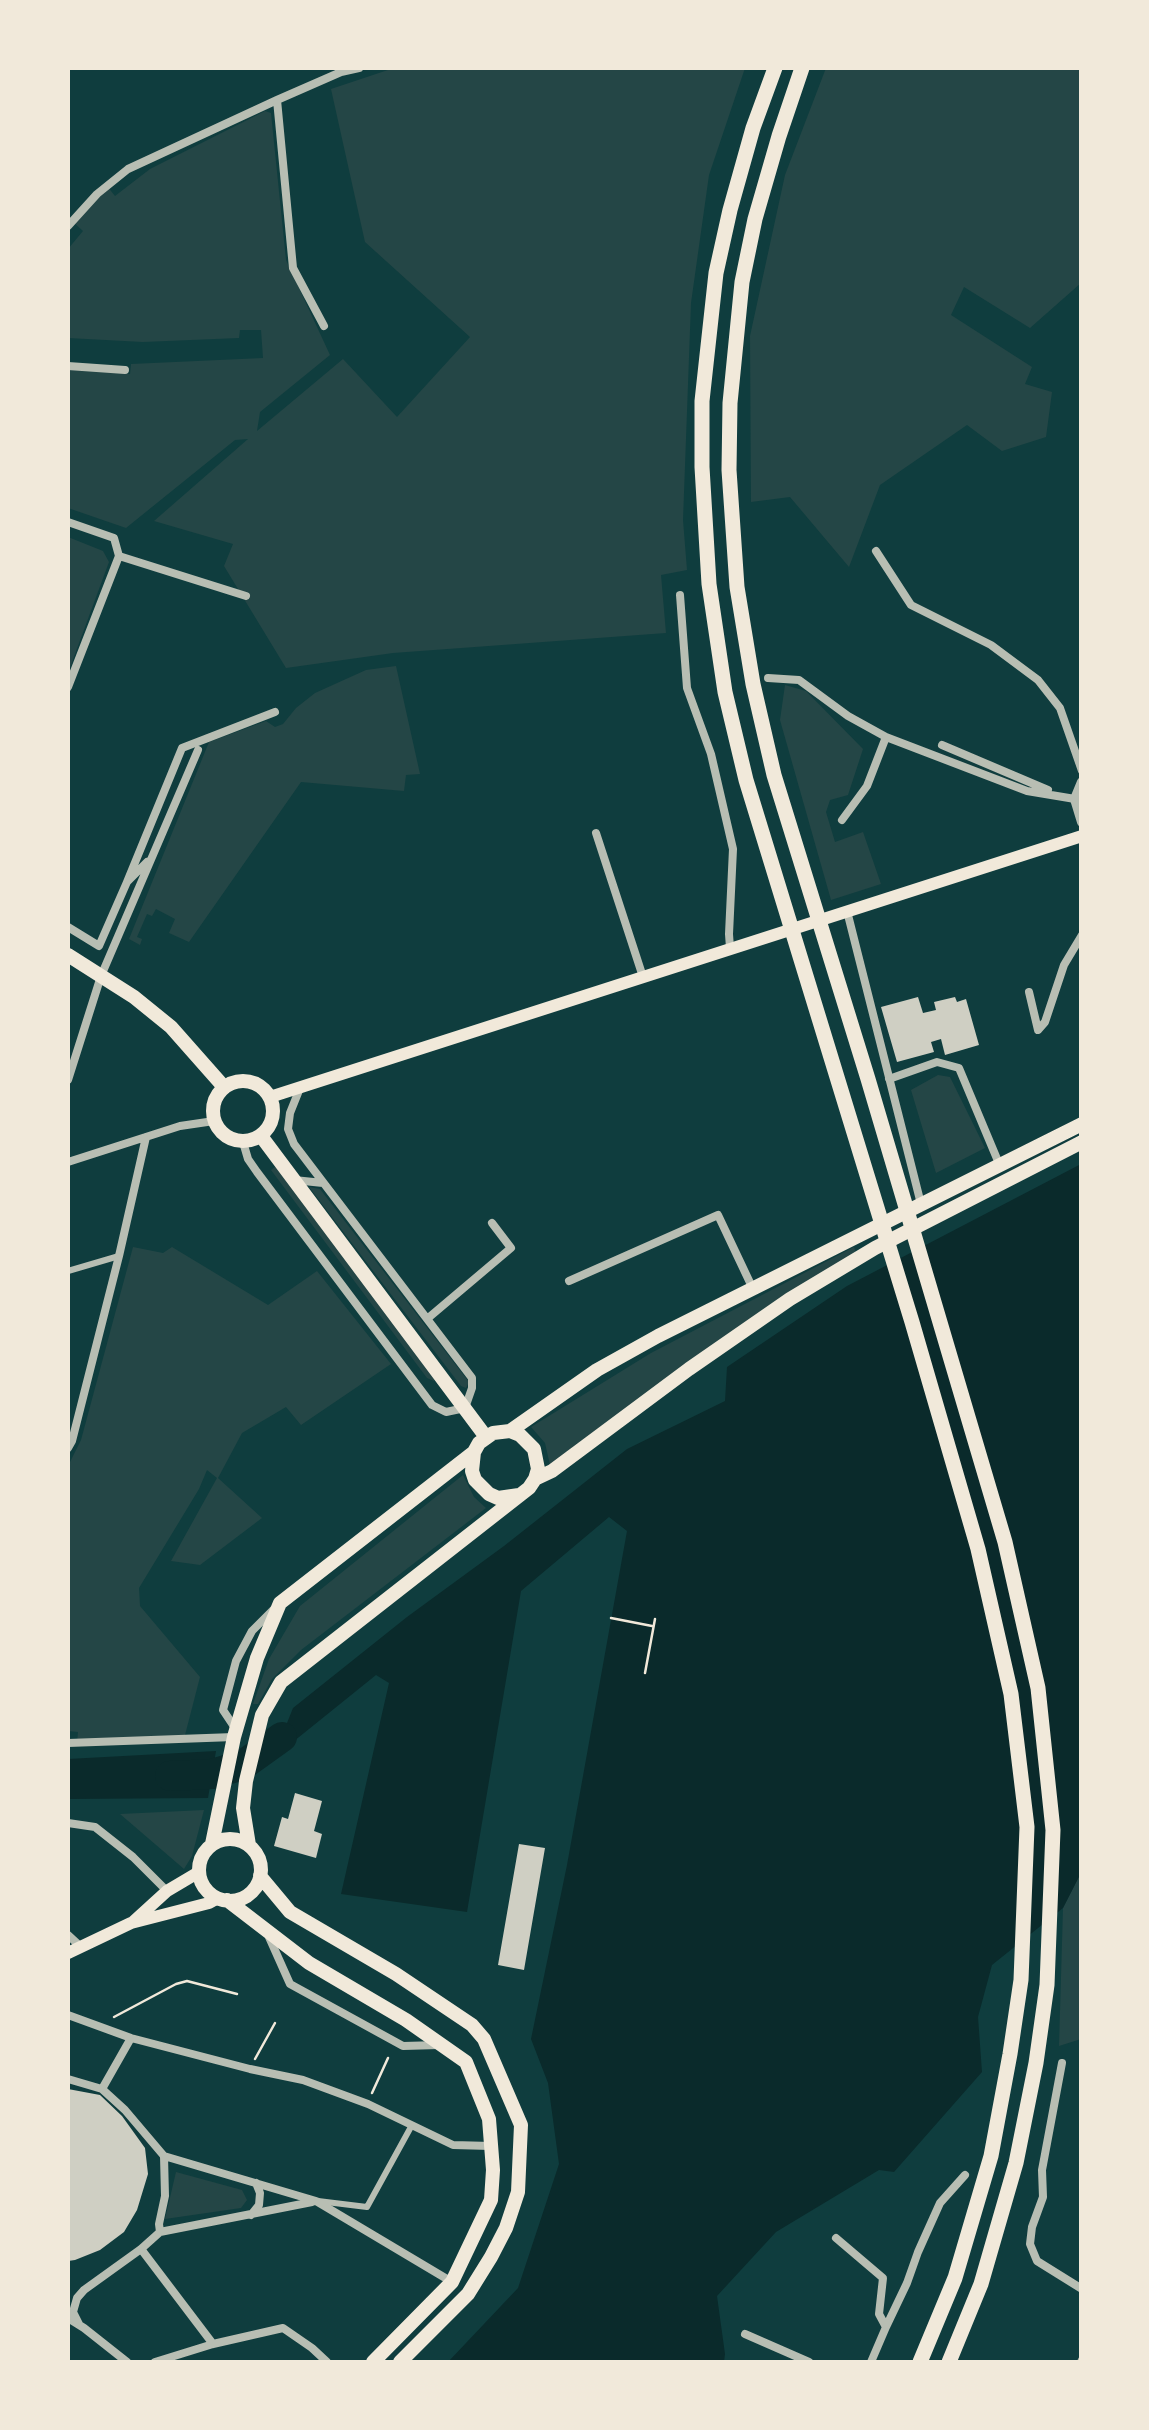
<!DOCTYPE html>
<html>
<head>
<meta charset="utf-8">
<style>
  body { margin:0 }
  #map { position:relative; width:1149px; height:2430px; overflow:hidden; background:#0f3d3e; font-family:Jost,sans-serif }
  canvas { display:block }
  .frame { position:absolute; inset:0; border:70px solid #f1e9da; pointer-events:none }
</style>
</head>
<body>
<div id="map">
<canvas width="1149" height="2430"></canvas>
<div class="frame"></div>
</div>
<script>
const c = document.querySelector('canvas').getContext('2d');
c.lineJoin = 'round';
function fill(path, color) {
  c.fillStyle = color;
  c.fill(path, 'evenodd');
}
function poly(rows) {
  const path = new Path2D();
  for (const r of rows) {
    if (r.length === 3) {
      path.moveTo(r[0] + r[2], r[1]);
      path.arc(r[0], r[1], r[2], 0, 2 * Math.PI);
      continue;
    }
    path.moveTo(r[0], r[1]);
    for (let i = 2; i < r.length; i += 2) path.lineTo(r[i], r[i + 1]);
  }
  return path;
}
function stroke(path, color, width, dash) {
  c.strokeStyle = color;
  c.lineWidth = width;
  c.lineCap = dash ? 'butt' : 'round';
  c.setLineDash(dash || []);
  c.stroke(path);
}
const green = poly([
  [394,68,745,68,709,175,691,303,683,520,687,570,661,575,666,633,393,653,286,668,224,566,233,544,154,521,248,439,235,440,126,528,68,508,68,366,130,374,131,364,263,358,261,330,240,330,239,338,143,342,68,338,68,249,83,231,72,221,107,186,115,196,150,169,265,111,271,113,286,260,330,355,260,412,257,431,343,359,397,417,470,337,365,242,331,89],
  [826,68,1082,68,1081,283,1030,328,964,287,951,315,1032,367,1025,384,1052,392,1046,437,1002,451,967,425,880,485,849,567,790,497,751,502,750,336,785,175],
  [68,537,103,551,109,562,68,673],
  [396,666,420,774,406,775,404,791,301,782,189,942,169,933,175,919,156,909,152,916,147,914,137,937,142,939,140,945,129,939,209,742,266,721,275,727,283,724,296,708,315,693,366,670],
  [785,685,806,691,863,749,848,795,830,800,826,812,835,842,863,832,881,884,831,900,780,720],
  [938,1075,950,1077,985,1148,936,1173,911,1090],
  [276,1166,435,1376,434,1381,427,1378,271,1170],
  [309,1187,320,1189,469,1382,466,1388,461,1386],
  [133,1247,163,1253,172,1247,268,1305,317,1271,391,1364,301,1425,286,1407,242,1433,218,1478,262,1518,200,1565,171,1561,217,1478,207,1470,199,1489,139,1588,140,1606,200,1677,184,1739,77,1743,78,1732,68,1731,68,1466,81,1440],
  [854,1247,856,1253,550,1465,545,1443,531,1427,651,1353],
  [463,1475,474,1497,486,1508,301,1650,272,1679,258,1704,253,1704,269,1659,300,1606],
  [204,1810,192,1856,184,1869,120,1814],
  [1081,1872,1081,2039,1059,2046,1063,1908],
  [176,2172,242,2190,247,2200,241,2208,165,2219]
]);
const water = poly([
  [1081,1164,1081,1873,1063,1908,992,1965,978,2017,982,2072,894,2172,879,2170,776,2232,717,2296,725,2354,724,2362,448,2362,518,2288,559,2164,548,2083,531,2039,567,1865,627,1531,609,1517,521,1591,467,1912,341,1894,389,1683,376,1675,273,1758,293,1708,407,1617,504,1546,627,1449,725,1401,727,1367,847,1286],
  [216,1751,208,1798,68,1799,68,1759]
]);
const river = poly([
  [170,1776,212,1774,243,1765,282,1737]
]);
const building = poly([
  [918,997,923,1013,936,1010,934,1002,955,997,957,1002,966,999,979,1045,945,1055,941,1039,931,1042,934,1052,897,1062,881,1007],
  [295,1793,322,1801,314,1831,322,1834,316,1858,274,1846,282,1817,288,1819],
  [519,1844,545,1848,524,1970,498,1965],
  [68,2089,100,2095,122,2116,145,2148,148,2174,137,2210,124,2232,100,2250,75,2260,68,2261]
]);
const path = poly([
  [611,1618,652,1626],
  [645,1673,655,1619],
  [114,2017,176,1984,187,1981,237,1994],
  [255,2059,275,2023],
  [372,2093,388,2058]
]);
const pedestrian = poly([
  [68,1271,119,1256],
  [318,2201,367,2207,412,2125]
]);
const minor = poly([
  [277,100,293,268,324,326],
  [68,226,97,194,128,169,277,100,341,72,359,68],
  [68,366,125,370],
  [68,522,114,538,119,556,68,687],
  [876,551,911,605,991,645,1038,680,1060,708,1082,771],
  [119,556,246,596],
  [680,595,687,688,711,754,733,849,729,934,730,948],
  [768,678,799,680,848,716,886,737],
  [942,745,1048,790],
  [842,820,867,786,886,737,1027,791,1075,799],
  [596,833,643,977],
  [127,882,182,748,275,712],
  [847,911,921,1204],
  [68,927,99,946,127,882,147,862],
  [1029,992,1038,1030,1045,1022,1064,965,1082,935],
  [889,1079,937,1062,959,1068,1000,1166],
  [68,1080,101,976,198,750],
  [243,1142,248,1159,257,1172,432,1405,446,1412,465,1408,472,1388,472,1378,294,1144,288,1129,290,1113,300,1088],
  [68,1162,180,1126,214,1121],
  [294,1180,323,1183],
  [569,1281,718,1215,753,1289],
  [427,1319,511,1248,492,1223],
  [68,1448,72,1441,119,1256,146,1137],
  [235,1728,223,1710,236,1661,252,1631,273,1610],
  [68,1743,234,1737],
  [68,1823,95,1827,133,1857,167,1891],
  [68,1935,81,1947],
  [269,1937,290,1984,403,2046,439,2045],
  [68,2015,131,2038,250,2069,303,2080,368,2104,453,2145,491,2146],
  [1062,2063,1042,2170,1043,2197,1032,2227,1030,2244,1037,2261,1082,2289],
  [68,2079,102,2089,125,2110,164,2156],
  [102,2089,131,2038],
  [164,2156,316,2201,452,2282],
  [251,2215,259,2205,260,2193,256,2183],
  [160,2232,159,2224,165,2196,164,2156],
  [836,2238,883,2278,879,2314,886,2327,871,2362],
  [141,2249,213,2344],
  [68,2318,84,2328,127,2362],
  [79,2324,73,2312,77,2298,84,2290,141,2249,160,2232,312,2202],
  [886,2327,907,2283,918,2252,940,2203,965,2175],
  [745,2334,809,2362],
  [155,2362,213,2344,283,2328,312,2348,327,2362],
  [1081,2362,1082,2360]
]);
const tertiary = poly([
  [1082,782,1075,799,1082,822]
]);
const primary = poly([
  [270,1097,1082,836],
  [133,1922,167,1891,199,1872],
  [68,1953,131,1923,209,1903,218,1898]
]);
const trunk = poly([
  [68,955,134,997,171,1027,224,1087],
  [243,1111,30],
  [261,1136,486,1437],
  [510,1431,597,1370,658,1336,1082,1124],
  [535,1479,552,1471,689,1369,790,1299,875,1248,1082,1142],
  [230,1870,31],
  [212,1844,234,1737,257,1658,280,1603,474,1452],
  [249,1845,243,1808,246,1781,262,1715,281,1682,529,1488,535,1479,538,1469,534,1449,520,1435,510,1431,493,1433,479,1443,474,1452,472,1471,475,1480,489,1494,498,1498,519,1495],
  [260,1876,290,1912,396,1974,472,2025,484,2039,521,2125,518,2192,506,2228,491,2257,468,2294,400,2362],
  [227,1900,309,1963,406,2020,466,2062,489,2119,493,2170,491,2200,452,2282,373,2362]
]);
const motorway = poly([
  [775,68,753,128,730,210,716,273,702,401,702,467,709,584,725,692,746,780,912,1322,978,1549,1011,1694,1027,1827,1021,1980,1010,2054,991,2156,955,2278,920,2362],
  [802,68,779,136,755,219,742,282,730,403,729,470,737,587,753,684,774,775,868,1079,1005,1542,1038,1688,1053,1830,1047,1985,1036,2063,1016,2163,981,2284,949,2362]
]);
fill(green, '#244646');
fill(water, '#0a2a2b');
stroke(river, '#0a2a2b', 30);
fill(building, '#cfcfc3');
stroke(path, '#f1e9da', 2.5);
stroke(pedestrian, '#b8beb3', 6);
stroke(minor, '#b8beb3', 8);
stroke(tertiary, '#b8beb3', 10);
stroke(primary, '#f1e9da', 12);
stroke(trunk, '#f1e9da', 14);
stroke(motorway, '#f1e9da', 15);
</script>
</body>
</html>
